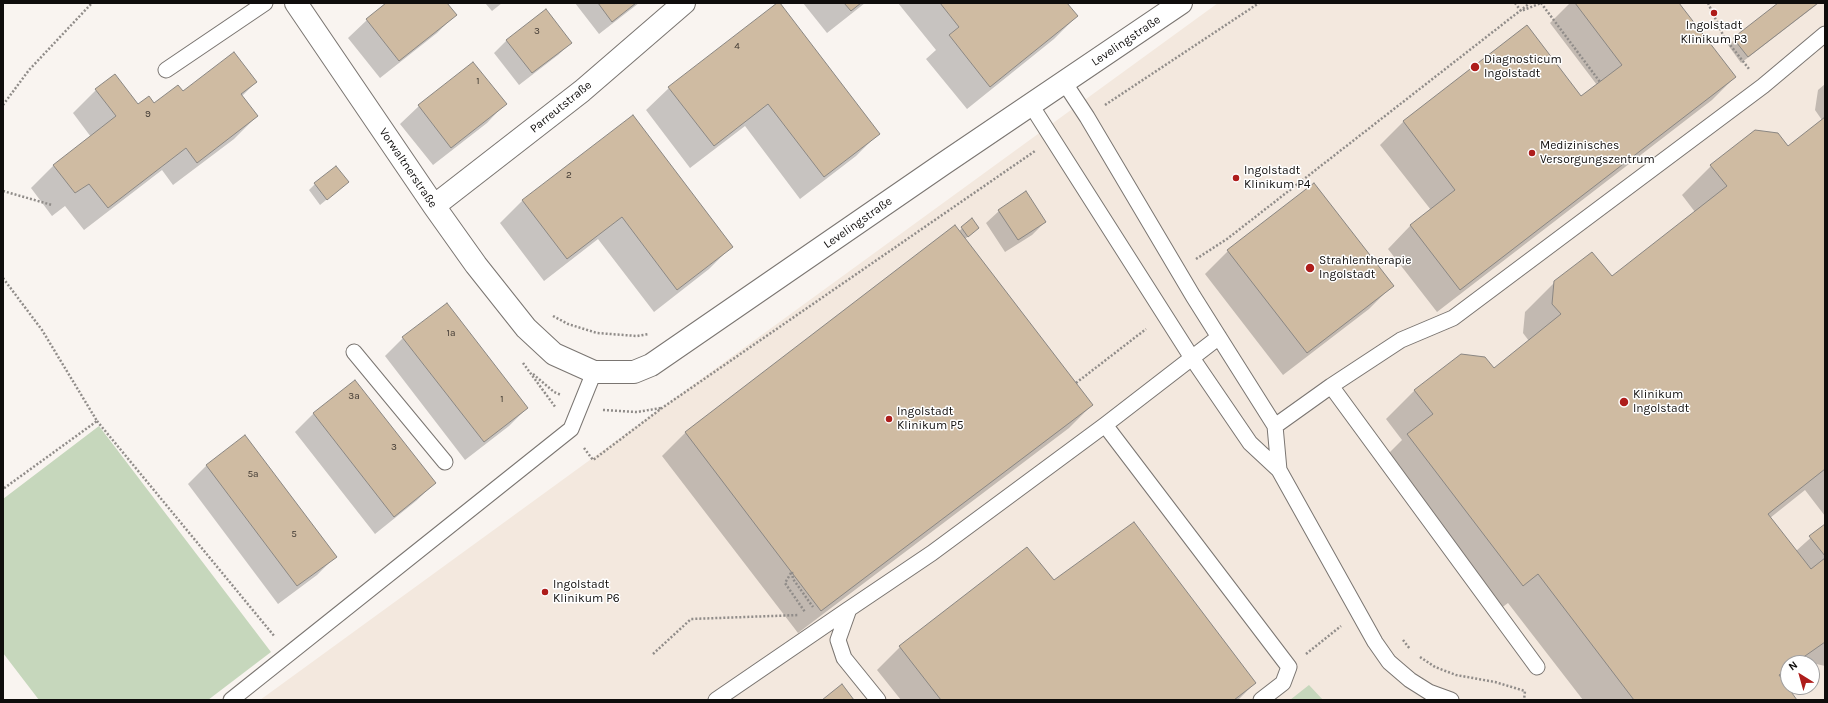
<!DOCTYPE html>
<html>
<head>
<meta charset="utf-8">
<style>
  body { margin:0 }
  #map { position:relative; width:1828px; height:703px; overflow:hidden; background:#f9f4f0; font-family:Karla,sans-serif }
  canvas { display:block }
  .frame { position:absolute; inset:0; border:4px solid #0f0d0c; pointer-events:none }
  .north { position:absolute; left:1780px; top:655px; width:40px; height:40px; box-sizing:border-box; background:#fff; border:1px solid #9f9e9e; border-radius:50%; rotate:323deg; font-size:11px; font-weight:700; line-height:16px; text-align:center; color:#0f0d0c }
  .north::after { content:''; display:block; margin:auto; width:14px; height:18px; background:#ae1d1b; clip-path:polygon(50% 0,100% 100%,50% 72%,0 100%) }
</style>
</head>
<body>
<div id="map">
<canvas width="1828" height="703"></canvas>
<div class="frame"></div>
<div class="north">N</div>
</div>
<script>
const c = document.querySelector('canvas').getContext('2d');
c.lineJoin = 'round';
function fill(path, color) {
  c.fillStyle = color;
  c.fill(path, 'evenodd');
}
function poly(rows) {
  const path = new Path2D();
  for (const r of rows) {
    path.moveTo(r[0], r[1]);
    for (let i = 2; i < r.length; i += 2) path.lineTo(r[i], r[i + 1]);
  }
  return path;
}
function stroke(path, color, width, dash) {
  c.strokeStyle = color;
  c.lineWidth = width;
  c.lineCap = dash ? 'butt' : 'round';
  c.setLineDash(dash || []);
  c.stroke(path);
}
function label(font, color, halo, rows, align = 'center') {
  c.font = font + ' Karla,sans-serif';
  c.lineWidth = 3;
  c.setLineDash([]);
  c.textBaseline = 'middle';
  c.strokeStyle = halo;
  c.fillStyle = color;
  for (const [text, x, y, turn = 0] of rows) {
    c.save();
    c.translate(x, y);
    c.rotate((+turn || 0) * Math.PI / 180);
    c.textAlign = isNaN(turn) ? turn : align;
    if (halo) c.strokeText(text, 0, 0);
    c.fillText(text, 0, 0);
    c.restore();
  }
}
const built = poly([
  [1218,3,1825,3,1825,700,260,700],
  [1788,663,1812,663,1812,687,1788,687]
]);
const green = poly([
  [99,426,271,652,208,700,39,700,3,653,3,499],
  [1309,685,1323,700,1290,700]
]);
const shadow = poly([
  [388,3,446,3,455,15,437,33,380,78,348,38,367,20],
  [485,3,502,3,492,11],
  [575,3,639,3,599,34],
  [779,3,879,133,856,156,800,199,745,126,690,168,646,110,669,88],
  [803,3,865,3,827,33],
  [898,3,1066,3,1077,16,1054,39,967,109,926,59,936,50],
  [1570,3,1678,3,1735,77,1712,100,1437,312,1388,249,1410,226,1431,210,1380,145,1403,122,1527,27,1581,98,1597,85,1550,23],
  [1780,3,1819,3,1741,63,1728,45],
  [507,40,571,43,558,55,519,85,494,53],
  [115,76,138,106,154,104,183,93,256,82,242,96,257,116,234,139,173,185,162,170,84,230,65,206,52,216,31,188,54,165,91,137,73,113,96,90],
  [1825,84,1825,516,1805,490,1770,518,1796,551,1825,525,1825,666,1812,663,1788,663,1788,675,1782,680,1796,700,1583,700,1508,603,1493,614,1378,464,1402,440,1386,419,1415,390,1494,369,1529,341,1523,333,1525,312,1555,282,1612,278,1695,212,1682,195,1711,166,1788,147,1822,120,1815,110,1818,90],
  [505,104,487,123,433,165,400,124,419,106],
  [633,116,732,246,709,269,654,312,598,239,544,281,500,223,523,200],
  [348,182,320,205,309,190,315,184],
  [1314,184,1392,286,1369,309,1283,375,1205,274,1228,251],
  [999,211,1045,222,1032,235,1005,252,986,223],
  [972,220,971,234,965,239,1092,405,1069,428,798,633,662,456,685,433,955,226,959,231],
  [403,338,527,408,509,426,465,460,385,356],
  [355,381,435,483,416,501,375,534,295,432,313,414],
  [245,436,336,556,317,575,278,604,188,484,206,466],
  [1054,582,1255,683,1238,700,901,700,877,670,900,647]
]);
const building = poly([
  [386,3,447,3,457,15,399,61,366,19,386,3],
  [598,3,636,3,612,22,598,3],
  [777,3,780,3,880,134,824,177,768,104,714,146,668,87,777,3],
  [844,3,861,3,851,11,844,3],
  [940,3,1067,3,1078,16,990,87,949,35,959,27,940,3],
  [1575,3,1679,3,1736,77,1460,290,1410,225,1455,190,1403,121,1527,25,1581,96,1622,65,1575,3],
  [1778,3,1818,3,1748,57,1733,38,1778,3],
  [546,9,572,43,532,73,506,40,546,9],
  [234,52,257,82,241,94,258,116,197,163,186,148,108,208,89,184,75,193,53,165,116,116,95,89,115,74,138,104,149,96,154,103,178,85,183,91,234,52],
  [473,62,507,104,451,148,418,105,473,62],
  [633,115,733,247,677,290,622,217,567,259,522,200,633,115],
  [1825,117,1825,469,1768,514,1811,569,1825,558,1825,642,1795,663,1788,663,1788,668,1779,675,1797,700,1634,700,1538,574,1523,586,1407,434,1433,414,1414,390,1461,354,1485,357,1494,368,1561,314,1552,304,1554,281,1592,252,1612,276,1727,186,1710,165,1755,130,1778,133,1788,146,1825,117],
  [336,166,349,182,327,200,314,183,336,166],
  [1314,183,1394,286,1307,353,1227,250,1314,183],
  [1026,191,1046,222,1018,240,998,210,1026,191],
  [972,218,979,228,968,237,961,227,972,218],
  [955,225,1093,405,821,611,685,432,955,225],
  [447,303,528,408,484,442,402,337,447,303],
  [355,380,436,483,394,517,313,413,355,380],
  [245,435,337,557,297,586,206,465,245,435],
  [1134,522,1256,683,1234,700,941,700,899,646,1027,547,1054,580,1134,522],
  [1825,524,1825,556,1809,536,1825,524],
  [842,684,854,700,822,700,842,684]
]);
const path = poly([
  [1515,3,1521,11,1541,3],
  [1541,3,1600,82],
  [1708,3,1724,37,1749,69],
  [3,105,29,70,92,3],
  [1105,105,1259,3],
  [3,191,52,205],
  [1196,259,1227,239,1530,3],
  [3,278,42,330,97,421,3,489],
  [553,316,568,324,597,333,637,336,649,334],
  [523,363,556,408],
  [533,374,554,392,561,395],
  [1076,383,1146,329],
  [603,410,637,412,661,408],
  [97,421,275,637],
  [584,448,593,460,662,408,1035,151],
  [792,572,793,579,813,607],
  [791,573,785,583,805,612],
  [1403,640,1410,649],
  [653,654,691,619,799,615],
  [1306,654,1341,626],
  [1420,657,1435,667,1456,675,1495,682,1525,691,1524,700]
]);
const service = poly([
  [166,70,265,3],
  [1031,105,1192,358,1250,443,1279,470,1275,426,1193,296,1087,117,1064,82],
  [354,352,445,462],
  [1331,386,1401,340,1453,318,1763,86,1825,34],
  [1105,425,1289,667,1283,683,1261,700],
  [1275,426,1331,386,1537,667],
  [1279,470,1375,642,1389,662,1410,680,1429,692,1451,700],
  [231,700,571,429,594,372],
  [716,700,849,609],
  [878,700,844,658,838,640,849,609,932,553,1105,425,1219,337]
]);
const minor = poly([
  [296,3,434,206,476,265,526,328,554,354,594,372,634,372,651,365,943,164,1181,3],
  [434,206,582,91,684,3]
]);
const markers = [
  [1714,13,4,"#ae1d1b"],
  [1475,67,5,"#ae1d1b"],
  [1532,153,4,"#ae1d1b"],
  [1236,178,4,"#ae1d1b"],
  [1310,268,5,"#ae1d1b"],
  [1624,402,5,"#ae1d1b"],
  [889,419,4,"#ae1d1b"],
  [545,592,4,"#ae1d1b"]
];
const numberNames = [
  ["3",537,31],
  ["4",737,46],
  ["1",478,81],
  ["9",148,114],
  ["2",569,175],
  ["1a",451,333],
  ["3a",354,396],
  ["1",502,399],
  ["3",394,447],
  ["5a",253,474],
  ["5",294,534]
];
const poiNames = [
  ["Ingolstadt",1714,26,"center"],
  ["Klinikum P3",1714,40,"center"],
  ["Diagnosticum",1484,60],
  ["Ingolstadt",1484,74],
  ["Medizinisches",1540,146],
  ["Versorgungszentrum",1540,160],
  ["Ingolstadt",1244,171],
  ["Klinikum P4",1244,185],
  ["Strahlentherapie",1319,261],
  ["Ingolstadt",1319,275],
  ["Klinikum",1633,395],
  ["Ingolstadt",1633,409],
  ["Ingolstadt",897,412],
  ["Klinikum P5",897,426],
  ["Ingolstadt",553,585],
  ["Klinikum P6",553,599]
];
const streetNames = [
  ["Levelingstraße",1126,41,-34],
  ["Parreutstraße",561,107,-39],
  ["Vorwaltnerstraße",408,168,56],
  ["Levelingstraße",858,223,-35]
];
fill(built, '#f3e8de');
fill(green, '#c6d7bc');
fill(shadow, '#0003');
fill(building, '#cfbba2');
stroke(building, '#8b8783', 1);
stroke(service, '#7a7571', 17);
stroke(minor, '#7a7571', 24);
stroke(path, '#908c89', 2.5, [2, 2]);
stroke(service, '#fff', 15);
stroke(minor, '#fff', 22);
for (const [x, y, r, color] of markers) {
  const dot = new Path2D();
  dot.arc(x, y, r, 0, 2 * Math.PI);
  c.fillStyle = color;
  c.fill(dot);
  stroke(dot, '#fff', 1.5);
}
label('10px', '#3f3832', null, numberNames);
label('12px', '#0f0d0c', '#fff', poiNames, 'left');
label('12px', '#0f0d0c', '#fff', streetNames);
</script>
</body>
</html>
